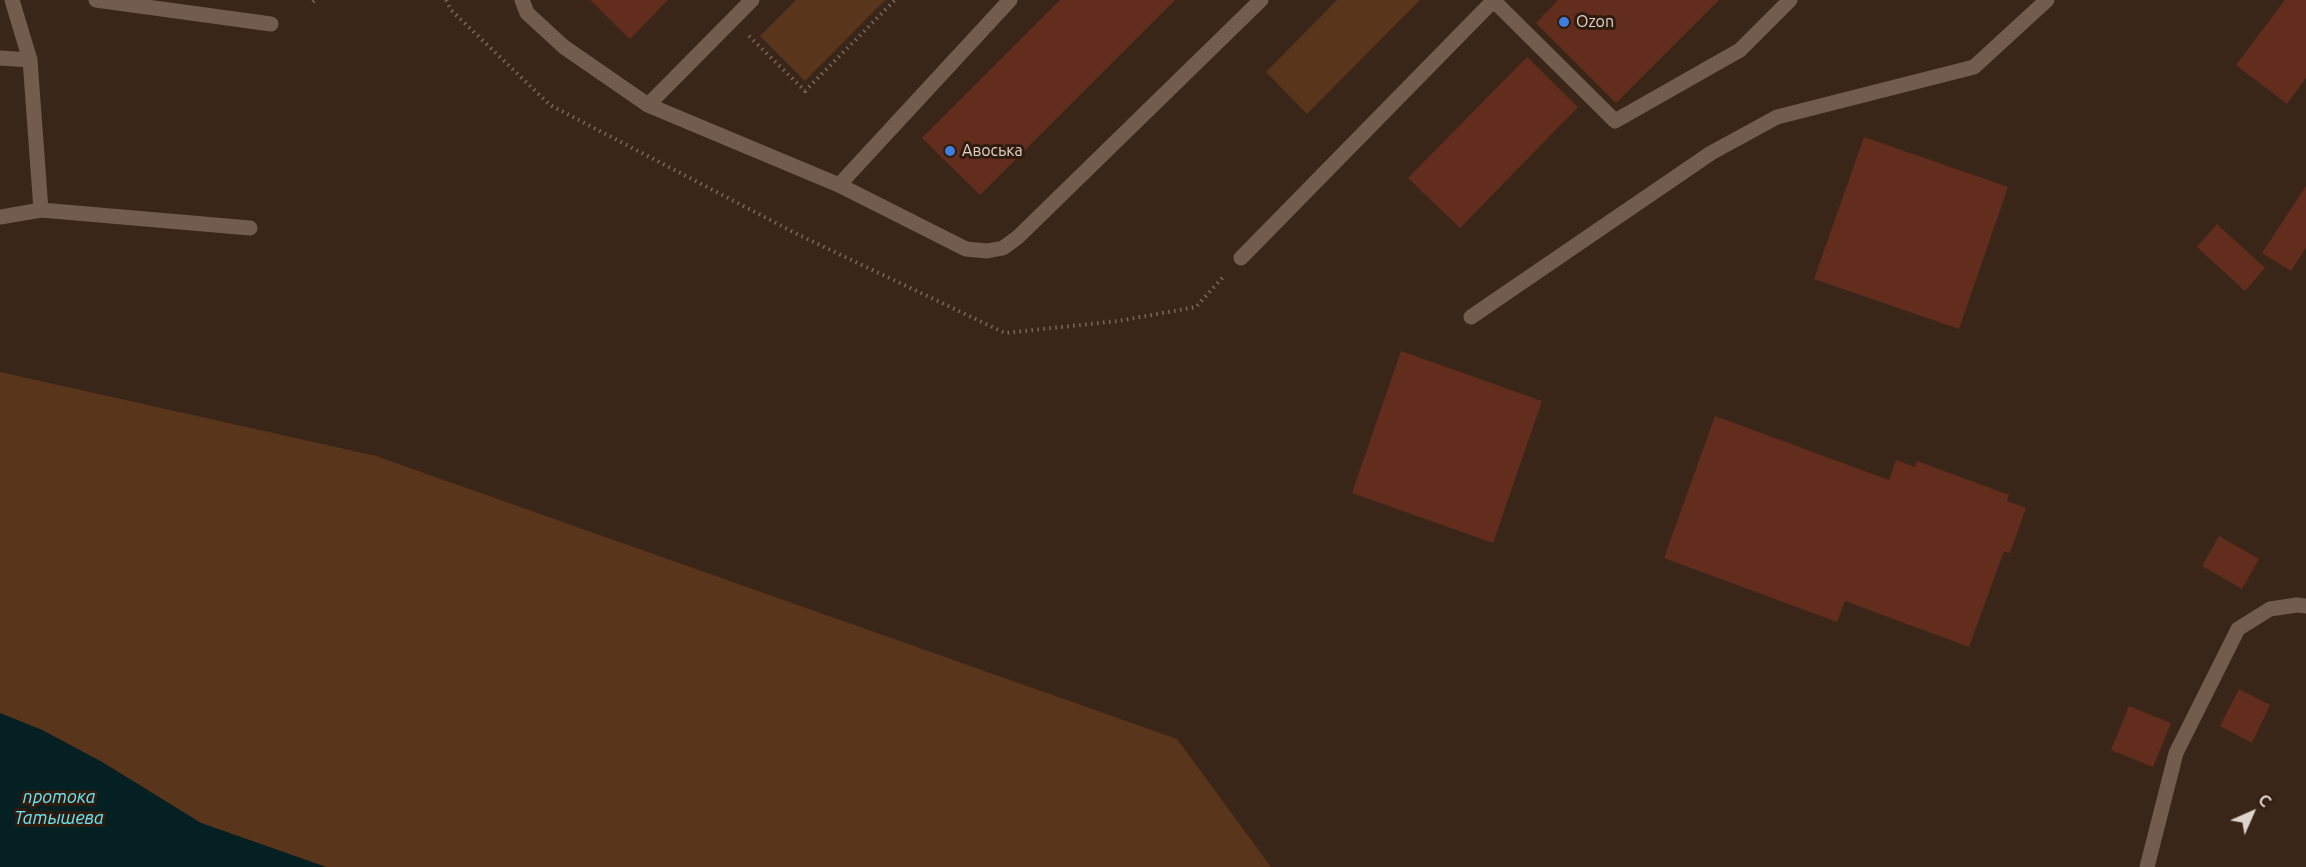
<!DOCTYPE html>
<html>
<head>
<meta charset="utf-8">
<style>
  body { margin:0 }
  #map { position:relative; width:2306px; height:867px; overflow:hidden; background:#392619; font-family:Ubuntu,sans-serif }
  canvas { display:block }
  .north { position:absolute; left:2222px; top:783px; width:60px; height:60px; -webkit-text-stroke:4px #2f1c0f; paint-order:stroke; rotate:45deg; font-size:16px; font-weight:700; line-height:24px; text-align:center; color:#e0d3cb }
  .north::after { content:''; display:block; margin:auto; width:21px; height:27px; background:#e0d3cb; clip-path:polygon(50% 0,100% 100%,50% 72%,0 100%) }
</style>
</head>
<body>
<div id="map">
<canvas width="2306" height="867"></canvas>
<div class="north">С</div>
</div>
<script>
const c = document.querySelector('canvas').getContext('2d');
c.lineJoin = 'round';
function fill(path, color) {
  c.fillStyle = color;
  c.fill(path, 'evenodd');
}
function poly(rows) {
  const path = new Path2D();
  for (const r of rows) {
    path.moveTo(r[0], r[1]);
    for (let i = 2; i < r.length; i += 2) path.lineTo(r[i], r[i + 1]);
  }
  return path;
}
function stroke(path, color, width, dash) {
  c.strokeStyle = color;
  c.lineWidth = width;
  c.lineCap = dash ? 'butt' : 'round';
  c.setLineDash(dash || []);
  c.stroke(path);
}
function label(font, color, halo, rows, align = 'center') {
  c.font = font + ' Ubuntu,sans-serif';
  c.lineWidth = 6;
  c.setLineDash([]);
  c.textBaseline = 'middle';
  c.strokeStyle = halo;
  c.fillStyle = color;
  for (const [text, x, y, turn = 0] of rows) {
    c.save();
    c.translate(x, y);
    c.rotate((+turn || 0) * Math.PI / 180);
    c.textAlign = isNaN(turn) ? turn : align;
    if (halo) c.strokeText(text, 0, 0);
    c.fillText(text, 0, 0);
    c.restore();
  }
}
const green = poly([
  [796,0,885,0,805,81,760,36],
  [1337,0,1420,0,1307,114,1266,72],
  [0,372,376,456,1177,739,1271,867,326,867,201,823,102,762,42,730,0,713]
]);
const water = poly([
  [0,713,42,730,102,762,201,823,326,867,0,867]
]);
const building = poly([
  [590,0,668,0,630,39],
  [1060,0,1175,0,980,195,922,138],
  [1558,0,1719,0,1616,103,1536,23],
  [2285,0,2306,0,2306,78,2287,104,2236,65],
  [1527,57,1578,107,1460,228,1408,178],
  [1864,137,2008,187,1959,329,1814,279],
  [2306,186,2306,248,2291,271,2262,253],
  [2217,224,2265,268,2245,291,2197,247],
  [1401,351,1542,401,1493,543,1352,493],
  [1715,416,1889,480,1896,460,1915,467,1917,461,2009,495,2007,501,2026,508,2010,553,2004,551,1969,647,1845,601,1837,622,1664,558],
  [2219,536,2259,559,2242,589,2202,566],
  [2239,689,2270,705,2252,743,2220,726],
  [2129,706,2171,723,2153,767,2111,750]
]);
const path = poly([
  [446,0,451,10,550,105,799,235,1005,333,1118,321,1196,307,1224,276],
  [313,2,315,0],
  [749,36,805,91,895,0]
]);
const minor = poly([
  [96,0,271,24],
  [522,0,527,13,564,47,648,105,839,185,966,249,987,251,1003,248,1018,237,1261,0],
  [1494,1,1615,121,1740,50,1790,0],
  [0,58,30,60],
  [648,105,752,0],
  [839,185,1010,0],
  [41,210,250,228],
  [0,217,41,210,30,60,12,0],
  [1241,258,1494,0],
  [1471,317,1711,153,1777,117,1974,67,2047,0],
  [2147,867,2176,753,2238,629,2270,609,2297,605,2306,606]
]);
const markers = [
  [1564,22,6,"#3f7fe0"],
  [950,151,6,"#3f7fe0"]
];
const poiNames = [
  ["Ozon",1576,22],
  ["Авоська",962,151]
];
const waterNames = [
  ["протока",59,797],
  ["Татышева",59,818]
];
fill(green, '#59351b');
fill(water, '#052023');
fill(building, '#622d1c');
stroke(path, '#79695e', 4, [1.5, 4.5]);
stroke(minor, '#725c4d', 15);
for (const [x, y, r, color] of markers) {
  const dot = new Path2D();
  dot.arc(x, y, r, 0, 2 * Math.PI);
  c.fillStyle = color;
  c.fill(dot);
  stroke(dot, '#2f1c0f', 2);
}
label('16px', '#e0d3cb', '#2f1c0f', poiNames, 'left');
label('italic 18px', '#6be6f7', '#2f1c0f', waterNames);
</script>
</body>
</html>
